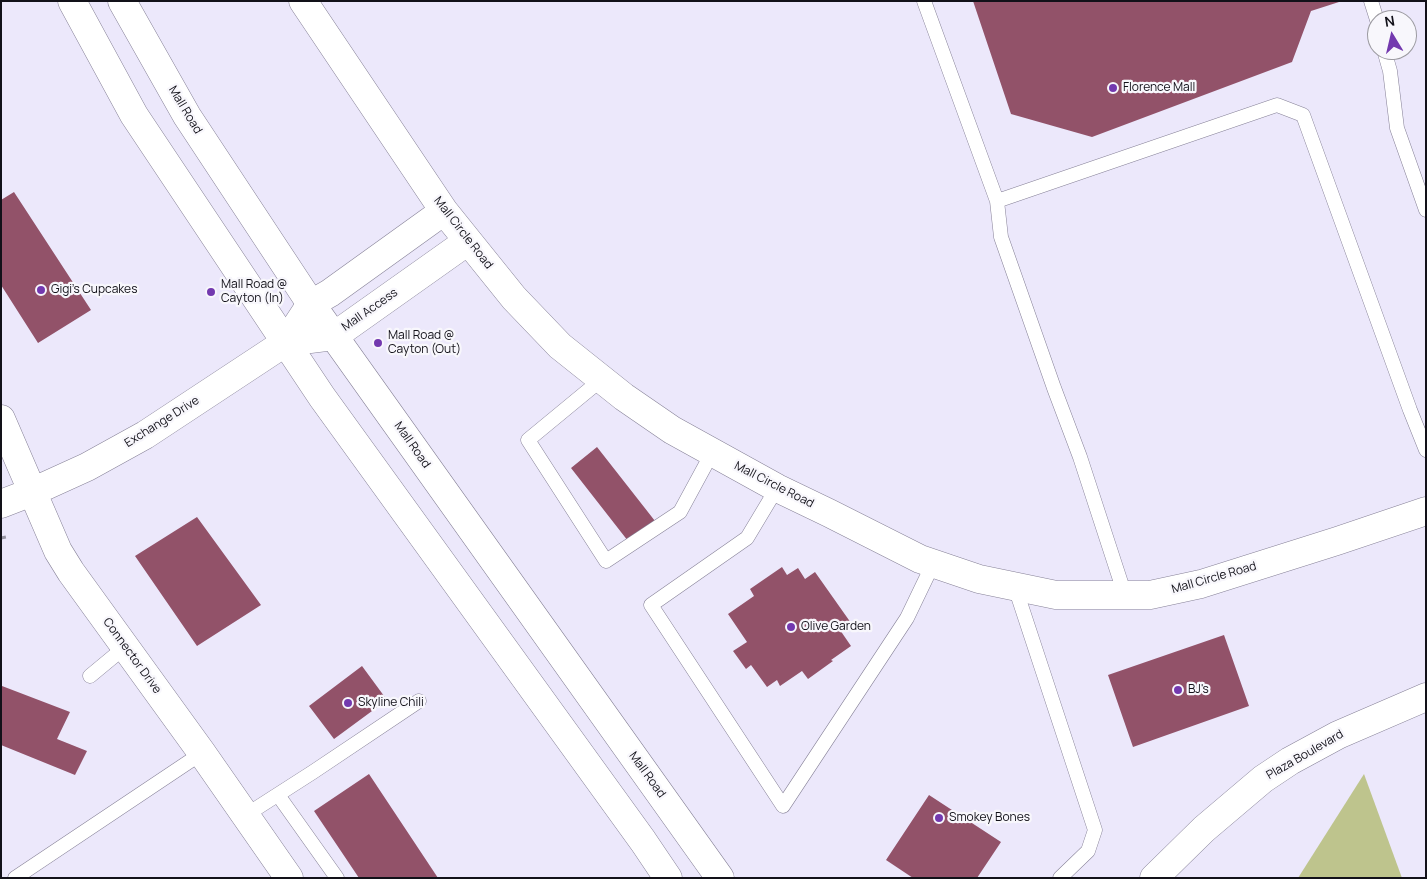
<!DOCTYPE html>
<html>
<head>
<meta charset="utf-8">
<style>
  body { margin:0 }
  #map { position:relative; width:1427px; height:879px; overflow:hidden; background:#ece8fb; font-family:Manrope,sans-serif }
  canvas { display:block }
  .frame { position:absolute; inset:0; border:2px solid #121119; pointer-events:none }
  .north { position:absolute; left:1367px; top:10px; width:50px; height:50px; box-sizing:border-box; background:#f8f7fc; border:1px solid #9c9ba1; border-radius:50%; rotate:351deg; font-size:14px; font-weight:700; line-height:20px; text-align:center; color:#121119 }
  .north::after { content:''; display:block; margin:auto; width:18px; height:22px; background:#7339af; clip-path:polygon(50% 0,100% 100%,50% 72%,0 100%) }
</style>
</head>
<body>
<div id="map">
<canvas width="1427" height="879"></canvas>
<div class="frame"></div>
<div class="north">N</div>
</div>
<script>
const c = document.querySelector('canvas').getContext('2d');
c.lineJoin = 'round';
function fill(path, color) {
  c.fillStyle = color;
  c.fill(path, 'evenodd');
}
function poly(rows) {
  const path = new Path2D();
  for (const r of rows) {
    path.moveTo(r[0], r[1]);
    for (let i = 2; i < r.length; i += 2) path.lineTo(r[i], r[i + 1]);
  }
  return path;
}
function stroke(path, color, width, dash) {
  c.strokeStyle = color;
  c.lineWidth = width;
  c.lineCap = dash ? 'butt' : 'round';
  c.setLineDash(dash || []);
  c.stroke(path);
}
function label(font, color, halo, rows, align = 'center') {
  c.font = font + ' Manrope,sans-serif';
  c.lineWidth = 4.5;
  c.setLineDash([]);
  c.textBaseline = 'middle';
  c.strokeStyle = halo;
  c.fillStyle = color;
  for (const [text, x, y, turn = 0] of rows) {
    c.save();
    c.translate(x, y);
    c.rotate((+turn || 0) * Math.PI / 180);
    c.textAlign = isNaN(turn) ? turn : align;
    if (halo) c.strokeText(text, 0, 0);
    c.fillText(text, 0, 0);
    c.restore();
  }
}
const green = poly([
  [1364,774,1402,878,1298,878]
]);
const building = poly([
  [973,1,1339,1,1339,2,1311,11,1292,62,1092,137,1011,114],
  [14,192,91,310,38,343,1,285,1,200],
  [597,447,655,521,628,541,571,468],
  [197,517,261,605,197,646,135,556],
  [782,567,787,575,798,568,805,579,815,572,851,623,840,630,851,646,831,660,833,661,808,679,802,671,780,686,777,680,767,687,751,665,746,669,733,651,747,642,728,614,754,596,750,589],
  [1224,635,1249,706,1133,747,1108,675],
  [362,666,387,700,334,739,309,706],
  [2,686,70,712,57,739,87,751,75,775,1,745],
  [369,774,438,878,359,878,314,811],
  [929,795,1001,842,977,878,913,878,886,860]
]);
const path = poly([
  [1,538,6,537]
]);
const service = poly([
  [924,1,997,201,1001,237,1054,388,1080,457,1125,595],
  [1371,1,1377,20],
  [1384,50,1390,71,1397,128,1426,210],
  [997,201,1277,105,1303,115,1410,410,1426,450],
  [602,379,528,440,606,561,680,512,712,453],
  [777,488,747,538,651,605,783,806,907,618,933,564],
  [1015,587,1095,830,1088,851,1060,878],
  [90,676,125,647],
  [278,795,337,878],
  [246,815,313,772,419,701],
  [15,878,202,753]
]);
const minor = poly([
  [303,1,444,211,514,298,560,346,624,397,672,430,777,488,829,513,920,559,979,579,1056,595,1150,595,1201,584,1337,541,1426,511],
  [286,342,334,336,468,241],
  [1,419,58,551,71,572,202,753,289,878],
  [1,504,32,492,87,467,145,435,286,342,311,304,330,293,444,211],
  [1154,878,1204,829,1263,779,1290,761,1338,735,1426,697]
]);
const secondary = poly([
  [72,1,134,115,322,397,643,841,668,878],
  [122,1,187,116,311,304,720,878]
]);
const markers = [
  [1113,88,5,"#7339af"],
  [41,290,5,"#7339af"],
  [211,292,5,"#7339af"],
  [378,343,5,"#7339af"],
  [791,627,5,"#7339af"],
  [1178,690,5,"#7339af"],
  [348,703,5,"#7339af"],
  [939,818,5,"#7339af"]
];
const poiNames = [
  ["Florence Mall",1123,88],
  ["Mall Road @",221,285],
  ["Cayton (In)",221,299],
  ["Gigi’s Cupcakes",51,290],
  ["Mall Road @",388,336],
  ["Cayton (Out)",388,350],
  ["Olive Garden",801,627],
  ["BJ's",1188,690],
  ["Skyline Chili",358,703],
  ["Smokey Bones",949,818]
];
const streetNames = [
  ["Mall Road",185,110,59],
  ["Mall Circle Road",463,233,52],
  ["Mall Access",370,310,-35],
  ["Exchange Drive",162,422,-32],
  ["Mall Road",412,445,55],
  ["Mall Circle Road",774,485,27],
  ["Mall Circle Road",1214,578,-16],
  ["Connector Drive",132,656,54],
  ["Plaza Boulevard",1305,755,-30],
  ["Mall Road",647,775,54]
];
fill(green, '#bec48d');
fill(building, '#925269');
stroke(service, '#868197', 15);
stroke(minor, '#868197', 29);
stroke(secondary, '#868197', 29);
stroke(path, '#9795a3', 3, [5, 2.5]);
stroke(service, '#fff', 14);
stroke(minor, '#fff', 28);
stroke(secondary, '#fff', 28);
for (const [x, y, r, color] of markers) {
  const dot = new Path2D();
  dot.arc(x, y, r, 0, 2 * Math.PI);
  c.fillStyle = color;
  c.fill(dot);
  stroke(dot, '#f8f7fc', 2);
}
label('12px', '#121119', '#f8f7fc', poiNames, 'left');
label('12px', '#121119', '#f8f7fc', streetNames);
</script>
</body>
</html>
